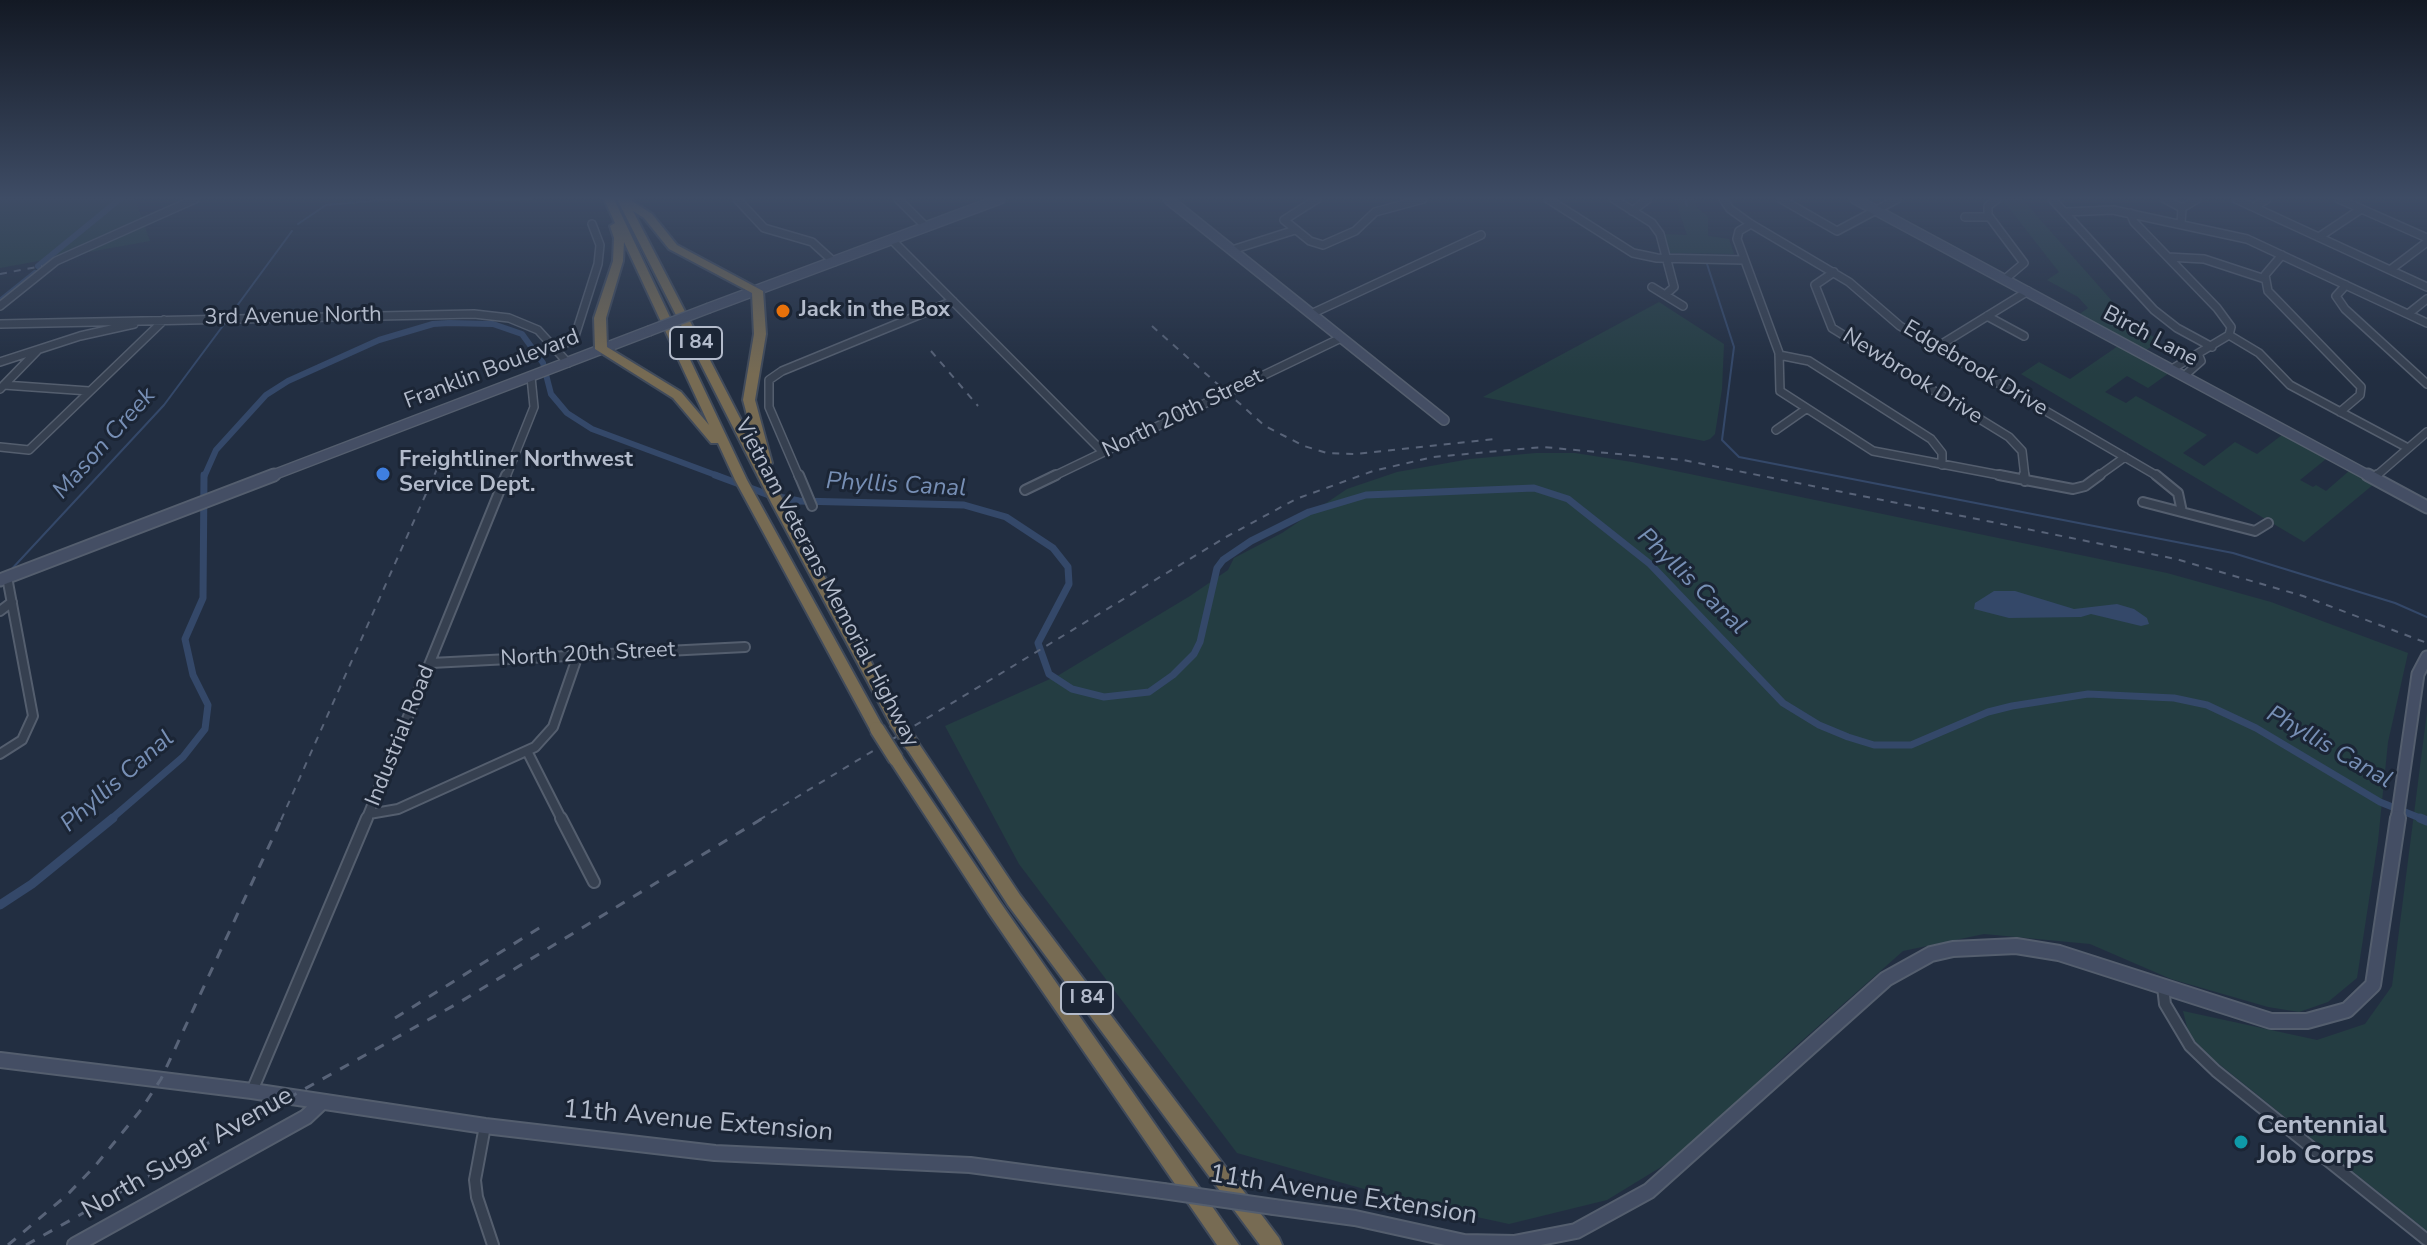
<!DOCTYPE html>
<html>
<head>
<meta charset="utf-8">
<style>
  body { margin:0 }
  canvas { display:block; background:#222e41 }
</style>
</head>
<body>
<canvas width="2427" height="1245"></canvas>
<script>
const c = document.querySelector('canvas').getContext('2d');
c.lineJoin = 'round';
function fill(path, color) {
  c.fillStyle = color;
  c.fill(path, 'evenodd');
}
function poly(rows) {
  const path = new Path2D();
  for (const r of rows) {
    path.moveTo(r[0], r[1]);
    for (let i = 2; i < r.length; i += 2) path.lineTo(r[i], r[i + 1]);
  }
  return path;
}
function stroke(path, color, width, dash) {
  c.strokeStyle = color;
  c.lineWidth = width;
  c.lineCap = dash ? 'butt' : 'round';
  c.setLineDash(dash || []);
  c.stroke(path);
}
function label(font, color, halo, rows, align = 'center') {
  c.font = font + ' "Nunito Sans",sans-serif';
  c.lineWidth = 6;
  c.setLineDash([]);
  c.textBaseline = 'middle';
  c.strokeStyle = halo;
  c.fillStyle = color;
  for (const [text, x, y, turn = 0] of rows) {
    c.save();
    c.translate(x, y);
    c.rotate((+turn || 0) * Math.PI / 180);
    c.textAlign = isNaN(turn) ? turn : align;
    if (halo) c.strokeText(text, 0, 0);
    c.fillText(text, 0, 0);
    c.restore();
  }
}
const green = poly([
  [0,199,135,199,150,241,0,268],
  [1675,199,1694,199,1698,209,1708,217,1708,236,1729,239,1734,254,1670,253,1664,234,1687,235],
  [1997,199,2022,199,2135,327,2160,340,2145,351,2078,315,2088,308,2078,297,2047,280,2059,272,2009,208],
  [1659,302,1724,344,1722,389,1715,434,1710,439,1704,441,1483,397],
  [2118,346,2169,373,2148,388,2127,376,2105,392,2126,403,2136,396,2207,435,2183,453,2204,466,2235,442,2257,454,2282,435,2326,459,2300,480,2313,487,2316,485,2326,491,2349,471,2374,484,2304,542,2021,374,2039,362,2070,379],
  [1536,453,1575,453,1632,462,2167,573,2271,602,2408,653,2388,742,2378,841,2357,978,2328,1002,2299,1012,2268,1007,2171,979,2090,944,1984,934,1903,951,1788,1053,1684,1153,1607,1200,1509,1224,1417,1204,1237,1153,1019,864,945,726,1059,675,1190,596,1228,570,1234,558,1282,533,1347,489,1397,472,1470,459],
  [2427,712,2427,1231,2214,1060,2189,1035,2183,1011,2317,1040,2365,1024,2392,986]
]);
const water = poly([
  [1994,591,2015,591,2074,609,2117,604,2134,609,2147,618,2149,624,2141,626,2091,614,2081,617,2009,618,1974,609,1975,603]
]);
const stream = poly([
  [1685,199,1687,206],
  [298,224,326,205,381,200,531,199],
  [1707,264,1734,347,1722,440,1739,457,2233,553,2395,603,2427,617],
  [231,314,292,231],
  [9,572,164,405,225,323]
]);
const canalFar2 = poly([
  [38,266,120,199],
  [0,301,35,273],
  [204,477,216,450,266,395,288,381,379,340,433,324,449,323,493,324,522,334,543,363,551,394,567,413,592,429,721,477]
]);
const canalFar1 = poly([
  [715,475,769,495,799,501,964,505,1006,517,1053,548,1068,567,1069,584,1038,643,1049,674,1072,689,1104,697,1149,692,1173,675,1194,654,1200,642,1217,568,1223,560,1251,541,1309,512,1366,495,1534,488,1568,499,1650,564,1783,703,1819,725,1848,737,1874,745,1911,745,1988,712,2012,706,2088,694,2174,698,2207,705,2256,728,2380,802,2425,820],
  [110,820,183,757,205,729,208,705,193,675,185,639,203,598,204,475]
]);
const canal = poly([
  [2420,818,2427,821],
  [0,905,32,884,113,818]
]);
const streetFar2 = poly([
  [737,199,764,228,812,242,834,262],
  [898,199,926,227],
  [1317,199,1284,220,1310,241,1323,245,1355,231,1375,212,1423,199],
  [1548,199,1633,253,1657,258,1744,260],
  [1614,199,1652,223,1660,234,1674,287,1665,295],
  [1723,199,1730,209,1751,224,1849,282,1900,326,2159,477],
  [1781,199,1837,231,1897,199],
  [1997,199,1988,206,1988,215,2024,263,2005,279],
  [2052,199,2154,310,2177,328,2212,347],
  [2165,199,2182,208],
  [2236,199,2427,287],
  [2339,199,2427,238],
  [2254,207,2267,199],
  [1632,211,1648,199],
  [2066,212,2113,210,2247,239,2427,323],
  [2130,213,2134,222,2217,308,2231,327,2229,335,2172,369],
  [1965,217,1989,217],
  [1751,224,1739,231,1737,239,1779,353,1780,391,1873,451,2010,477],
  [2181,224,2182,208,2197,199],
  [2319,237,2361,209],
  [892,240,1103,452],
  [1232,250,1295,230],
  [2282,255,2265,275,2268,291,2361,387,2360,395,2340,412],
  [2168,257,2204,259,2265,279],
  [2390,270,2427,242],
  [1834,272,1815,285,1832,328,2009,437,2022,451,2025,477],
  [2346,285,2336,296,2345,309,2427,384],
  [1652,287,1683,306],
  [0,306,56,261,195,199],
  [1311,314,1481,235],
  [2408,314,2427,299],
  [1987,316,2024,336],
  [0,324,474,314,509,318,538,330,568,363],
  [2229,335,2259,353,2290,385,2408,448],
  [1937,347,2028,291],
  [558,349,575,336,598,264,600,245,592,224],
  [1779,355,1809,361,1931,439,1942,453,1942,465],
  [0,362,80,336,134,324],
  [2184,376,2201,361,2199,356],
  [4,385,89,391],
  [0,389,37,351],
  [1776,430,1806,409],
  [0,447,29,450,164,320],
  [506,477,534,407,531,377],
  [799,477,769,407,769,380,782,371,953,301],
  [1052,477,1341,338],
  [2097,477,2125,457],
  [2375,477,2427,432]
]);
const streetFar1 = poly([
  [799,475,812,506],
  [1999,475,2073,489,2085,486,2100,475],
  [2024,475,2025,481],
  [2156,475,2178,493,2182,512],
  [2374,478,2377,475],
  [1025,490,1056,475],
  [2143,502,2255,531,2268,523],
  [0,611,12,602],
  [431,663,745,647],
  [527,751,562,820],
  [0,754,22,740,33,716,7,577],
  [369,814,398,809,535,747,553,727,578,655],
  [366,820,506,475]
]);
const street = poly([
  [561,818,594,882],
  [2163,987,2165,1004,2190,1046,2216,1071,2427,1240],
  [252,1091,367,818],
  [485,1126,475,1180,477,1197,493,1245]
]);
const secondaryFar2 = poly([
  [1168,199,1444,420],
  [1855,199,2371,477],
  [709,308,1000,199],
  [268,477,649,331]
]);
const secondaryFar1 = poly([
  [2368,475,2427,507],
  [0,580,274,475],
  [2397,820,2418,674,2427,657]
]);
const secondary = poly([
  [0,1060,252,1091,485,1126,715,1153,970,1165,1163,1191],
  [1274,1207,1355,1218,1464,1242,1514,1243,1576,1231,1649,1191,1886,979,1931,954,1953,949,2016,946,2059,953,2271,1021,2307,1021,2347,1010,2373,985,2398,818],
  [75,1245,306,1117,322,1102]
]);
const highway = poly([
  [604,199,614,199,747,480,882,725,884,729,882,733,877,735,872,733,735,480,718,443,711,443,673,398,595,349,594,318,613,261,614,238,610,226,615,223,604,199],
  [624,242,709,425,681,392,607,347,606,318,623,261,624,242],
  [617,199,629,199,652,214,677,245,763,291,766,334,755,400,772,463,765,467,901,717,903,721,901,725,896,727,891,725,772,504,617,199],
  [633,211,644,218,669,249,752,293,754,334,743,400,756,449,633,211],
  [912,739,917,741,1020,895,1279,1238,1282,1245,1260,1245,1008,905,907,749,904,745,907,741,912,739],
  [896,753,901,755,1000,902,1239,1245,1217,1245,988,912,891,763,888,759,891,755,896,753]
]);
const railFar1 = poly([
  [0,274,42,266],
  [1152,326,1265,426,1304,446,1327,453,1356,454,1495,439],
  [931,351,978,406],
  [281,820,445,451],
  [759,820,1226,537,1296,499,1373,471,1433,457,1543,447,1683,460,2176,559,2303,596,2427,643]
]);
const rail = poly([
  [395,1018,544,925],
  [8,1245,67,1195,95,1166,140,1111,161,1079,282,818],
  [26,1245,460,1002,763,818]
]);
const secondaryBridgeFar1 = poly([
  [649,331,709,308]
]);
const secondaryBridge = poly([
  [1163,1191,1274,1207]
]);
const highwayBridge = poly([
  [896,721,912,745],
  [877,729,896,759]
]);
const markers = [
  [783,311,8,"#e8710a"],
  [383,474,8,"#3f7fe0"],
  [2241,1142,8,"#0f9aa8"]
];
const shields = [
  [696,343,52],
  [1087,998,52]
];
const shieldNames = [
  ["I 84",696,343],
  ["I 84",1087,998]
];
const poiNames = [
  ["Jack in the Box",799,311],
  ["Freightliner Northwest",399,461],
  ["Service Dept.",399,486]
];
const streetNames = [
  ["3rd Avenue North",293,317,-1],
  ["Birch Lane",2150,337,28],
  ["Edgebrook Drive",1975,369,31],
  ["Franklin Boulevard",492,370,-21],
  ["Newbrook Drive",1912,377,32],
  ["North 20th Street",1183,414,-26],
  ["Vietnam Veterans Memorial Highway",826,583,62],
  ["North 20th Street",588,655,-3],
  ["Industrial Road",401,736,-68]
];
const waterNames = [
  ["Mason Creek",105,444,-48],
  ["Phyllis Canal",896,486,3],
  ["Phyllis Canal",1691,582,44],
  ["Phyllis Canal",2329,748,30],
  ["Phyllis Canal",118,782,-41]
];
const nearStreetnames = [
  ["11th Avenue Extension",698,1122,5],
  ["North Sugar Avenue",188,1154,-30],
  ["11th Avenue Extension",1343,1196,9]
];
const nearPoinames = [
  ["Centennial",2257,1127],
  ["Job Corps",2257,1157]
];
fill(green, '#243d42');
fill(water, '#344869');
stroke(stream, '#344869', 2);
stroke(canalFar2, '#344869', 6);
stroke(canalFar1, '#344869', 7);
stroke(canal, '#344869', 9);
stroke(streetFar2, '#545e6e', 10);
stroke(streetFar1, '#545e6e', 12);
stroke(street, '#545e6e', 14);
stroke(secondaryFar2, '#545e6e', 12);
stroke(secondaryFar1, '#545e6e', 15);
stroke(secondary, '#545e6e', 18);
stroke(highway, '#414b5b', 4);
stroke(streetFar2, '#364050', 7);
stroke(streetFar1, '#364050', 8);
stroke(street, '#364050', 10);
stroke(secondaryFar2, '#444e64', 9);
stroke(secondaryFar1, '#444e64', 11);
stroke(secondary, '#444e64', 14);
fill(highway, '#776b53');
stroke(railFar1, '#586378', 2, [7, 7]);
stroke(rail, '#586378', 3, [10, 10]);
stroke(secondaryBridgeFar1, '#545e6e', 12, []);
stroke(secondaryBridge, '#545e6e', 18, []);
stroke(highwayBridge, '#414b5b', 18, []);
stroke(secondaryBridgeFar1, '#444e64', 9);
stroke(secondaryBridge, '#444e64', 14);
stroke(highwayBridge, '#776b53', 14);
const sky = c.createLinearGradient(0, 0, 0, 374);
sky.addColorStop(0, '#131924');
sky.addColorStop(0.53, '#3e4c65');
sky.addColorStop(1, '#3e4c6500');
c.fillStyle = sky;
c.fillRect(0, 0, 2427, 374);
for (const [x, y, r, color] of markers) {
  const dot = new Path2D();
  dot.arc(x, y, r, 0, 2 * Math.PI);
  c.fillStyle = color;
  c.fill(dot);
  stroke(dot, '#1b2535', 3);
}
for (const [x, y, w] of shields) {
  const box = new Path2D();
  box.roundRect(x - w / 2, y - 16, w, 32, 6);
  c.fillStyle = '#1b2535';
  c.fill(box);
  stroke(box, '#b3bbcb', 2);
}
label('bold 20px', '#b3bbcb', null, shieldNames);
label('bold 22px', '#b3bbcb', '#1b2535', poiNames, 'left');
label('22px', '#b3bbcb', '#1b2535', streetNames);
label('italic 24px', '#778fb5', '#1b2535', waterNames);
label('26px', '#b3bbcb', '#1b2535', nearStreetnames);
label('bold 26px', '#b3bbcb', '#1b2535', nearPoinames, 'left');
</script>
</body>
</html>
